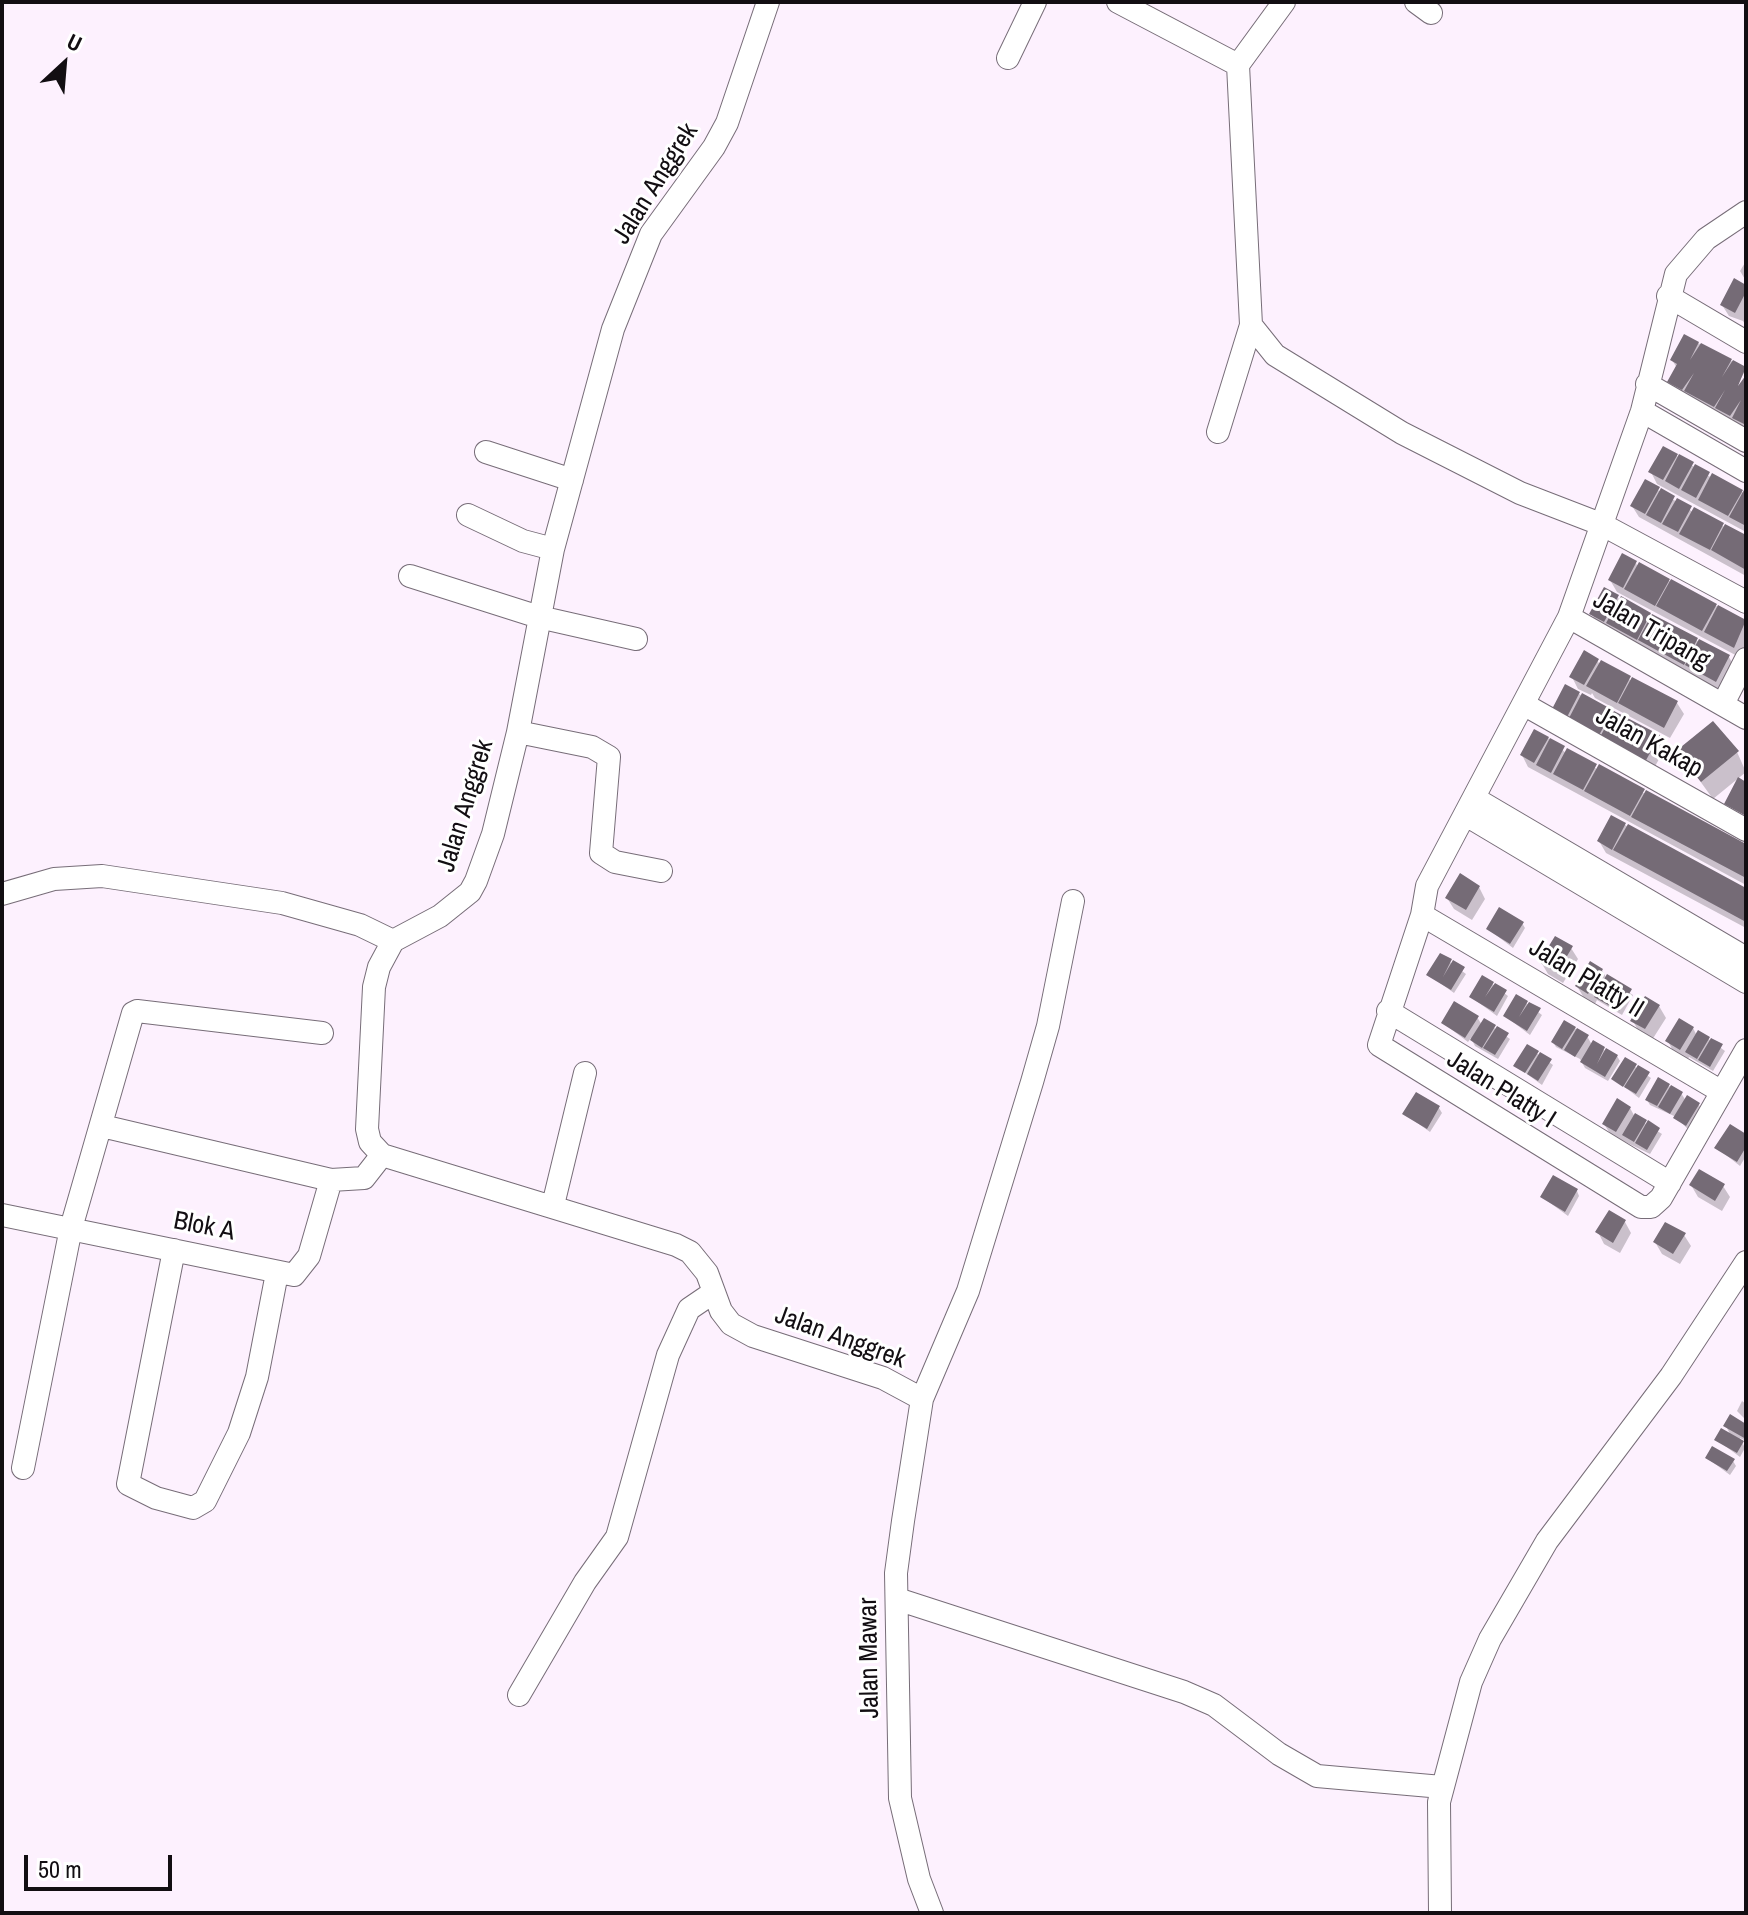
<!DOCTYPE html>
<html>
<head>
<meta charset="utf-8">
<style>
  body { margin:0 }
  #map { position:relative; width:1748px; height:1915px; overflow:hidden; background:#fdf1fe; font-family:"Archivo Narrow",sans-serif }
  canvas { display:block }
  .frame { position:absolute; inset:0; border:4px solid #120e12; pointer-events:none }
  .north { position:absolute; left:24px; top:24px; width:80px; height:80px; -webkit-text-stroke:6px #fff; paint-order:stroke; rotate:26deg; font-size:22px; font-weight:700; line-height:32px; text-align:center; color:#120e12 }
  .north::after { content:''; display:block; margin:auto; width:28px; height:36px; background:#120e12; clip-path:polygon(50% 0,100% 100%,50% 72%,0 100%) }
  .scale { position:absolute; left:24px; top:1855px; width:148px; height:36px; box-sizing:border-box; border:4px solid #120e12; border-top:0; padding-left:10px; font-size:24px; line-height:28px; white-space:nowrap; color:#120e12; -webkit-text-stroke:6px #fff; paint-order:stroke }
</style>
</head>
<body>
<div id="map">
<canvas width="1748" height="1915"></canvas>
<div class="frame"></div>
<div class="north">U</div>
<div class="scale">50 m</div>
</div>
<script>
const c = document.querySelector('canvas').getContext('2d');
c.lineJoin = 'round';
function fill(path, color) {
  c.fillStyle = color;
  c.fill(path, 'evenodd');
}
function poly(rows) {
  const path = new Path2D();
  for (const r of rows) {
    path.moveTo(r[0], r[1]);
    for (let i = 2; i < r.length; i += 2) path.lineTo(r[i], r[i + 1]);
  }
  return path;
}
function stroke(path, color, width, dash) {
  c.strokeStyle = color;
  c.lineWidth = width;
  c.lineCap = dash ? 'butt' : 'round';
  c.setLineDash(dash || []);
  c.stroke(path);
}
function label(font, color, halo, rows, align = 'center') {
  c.font = font + ' "Archivo Narrow",sans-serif';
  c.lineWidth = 6;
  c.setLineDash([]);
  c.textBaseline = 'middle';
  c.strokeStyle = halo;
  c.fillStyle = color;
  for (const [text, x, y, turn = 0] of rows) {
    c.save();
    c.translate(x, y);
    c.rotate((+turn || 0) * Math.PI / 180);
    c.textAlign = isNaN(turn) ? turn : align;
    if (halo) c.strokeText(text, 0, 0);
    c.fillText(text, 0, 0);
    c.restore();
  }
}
const shadow = poly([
  [1746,261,1746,281,1740,271],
  [1746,287,1746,326,1743,321,1729,316,1722,305],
  [1698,343,1746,369,1732,394,1735,396,1746,375,1746,432,1676,393,1669,382,1677,368,1672,360],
  [1664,448,1712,478,1746,494,1746,532,1657,484,1651,472],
  [1645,482,1693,512,1746,537,1746,576,1639,517,1632,506],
  [1636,563,1638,568,1640,565,1746,622,1746,649,1741,658,1617,592,1610,580],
  [1617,596,1620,601,1729,657,1735,668,1722,692,1598,625,1592,614],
  [1597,660,1600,665,1677,703,1684,714,1670,738,1595,698,1592,693,1591,695,1578,689,1572,677],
  [1579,694,1658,737,1665,748,1652,772,1560,722],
  [1548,738,1566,753,1746,846,1746,885,1528,767,1522,755],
  [1679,752,1737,752,1746,772,1713,799],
  [1612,818,1746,890,1746,928,1606,853,1599,841],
  [1479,887,1485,899,1472,920,1454,909,1447,898],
  [1522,923,1525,928,1513,948,1488,929],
  [1571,948,1578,959,1563,983,1548,974,1541,962],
  [1440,955,1466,974,1454,993,1429,975],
  [1602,970,1607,979,1633,995,1622,1015,1597,1000,1595,1004,1584,998,1577,986],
  [1483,977,1508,996,1497,1016,1471,997],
  [1517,996,1542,1015,1530,1035,1505,1016],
  [1659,1006,1666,1018,1652,1040,1639,1032,1633,1021],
  [1477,1017,1482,1025,1484,1021,1510,1039,1498,1059,1475,1046,1471,1038,1468,1042,1443,1023],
  [1565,1022,1587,1036,1592,1045,1617,1056,1620,1061,1608,1081,1585,1068,1580,1059,1556,1047,1553,1042],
  [1693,1028,1697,1036,1699,1032,1725,1051,1713,1071,1689,1057,1687,1061,1674,1053,1668,1041],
  [1528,1047,1553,1065,1542,1085,1516,1066],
  [1625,1060,1651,1078,1639,1098,1614,1079],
  [1659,1080,1681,1093,1686,1101,1699,1105,1702,1110,1689,1130,1674,1116,1650,1105,1647,1100],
  [1439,1108,1442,1113,1430,1132,1405,1114],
  [1630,1108,1635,1117,1662,1134,1650,1154,1611,1135,1604,1124],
  [1746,1136,1746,1156,1740,1166,1717,1148],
  [1691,1185,1723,1186,1730,1197,1722,1211,1698,1197],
  [1577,1191,1579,1196,1568,1216,1542,1197],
  [1625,1222,1631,1233,1620,1253,1604,1244,1598,1232],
  [1684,1235,1691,1246,1680,1264,1662,1254,1655,1242],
  [1742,1401,1746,1404,1746,1420,1737,1411],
  [1726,1426,1746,1426,1746,1441,1740,1438,1745,1448,1740,1457,1717,1440,1731,1436],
  [1707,1458,1733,1461,1736,1466,1730,1475]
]);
const building = poly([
  [1734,278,1746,285,1746,292,1735,313,1720,305],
  [1684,334,1699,342,1690,360,1701,343,1732,359,1722,377,1733,360,1746,367,1738,386,1746,375,1746,425,1732,418,1741,400,1730,416,1715,408,1725,390,1714,407,1684,391,1694,373,1682,390,1667,382,1677,364,1670,360],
  [1663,446,1678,454,1663,480,1648,472],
  [1679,454,1694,462,1679,489,1665,481],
  [1695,464,1710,472,1696,498,1681,490],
  [1712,473,1743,490,1728,516,1698,500],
  [1645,479,1660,487,1645,514,1630,506],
  [1661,488,1675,496,1661,523,1646,515],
  [1744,490,1746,491,1746,526,1729,517],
  [1677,498,1692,506,1678,532,1662,524],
  [1694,507,1724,523,1710,550,1679,534],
  [1725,524,1746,535,1746,570,1711,550],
  [1622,553,1637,561,1623,588,1608,580],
  [1639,562,1670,579,1655,606,1624,589],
  [1671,579,1717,604,1702,631,1656,606],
  [1604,587,1619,595,1604,622,1589,614],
  [1621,596,1651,613,1637,640,1606,623],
  [1718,605,1746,620,1734,648,1704,632],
  [1652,614,1698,638,1684,665,1638,640],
  [1699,639,1730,655,1716,682,1685,665],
  [1584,650,1599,659,1584,685,1569,677],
  [1601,660,1631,676,1617,703,1586,686],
  [1632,677,1678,701,1664,728,1618,703],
  [1565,684,1580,692,1566,719,1551,711],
  [1582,693,1613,710,1598,737,1568,720],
  [1614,711,1660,735,1645,762,1600,737],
  [1713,721,1739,751,1701,782,1676,751],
  [1534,729,1549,737,1534,763,1520,755],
  [1550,738,1565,746,1551,773,1536,765],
  [1567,748,1597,764,1583,790,1553,774],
  [1599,764,1645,789,1630,816,1584,791],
  [1738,777,1746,782,1746,816,1724,804],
  [1646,790,1746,844,1746,878,1631,817],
  [1611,815,1626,823,1612,850,1597,841],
  [1628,824,1746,888,1746,922,1613,850],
  [1460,873,1480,886,1466,910,1445,898],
  [1499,907,1524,922,1510,944,1486,929],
  [1555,936,1573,946,1557,973,1539,962],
  [1440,953,1452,959,1443,977,1453,960,1465,967,1451,990,1426,975],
  [1590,961,1603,969,1588,994,1575,986],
  [1607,974,1632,989,1619,1011,1594,997],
  [1482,975,1494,982,1485,997,1495,983,1507,990,1494,1012,1469,997],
  [1516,994,1528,1001,1519,1017,1529,1002,1541,1008,1527,1031,1503,1016],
  [1645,996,1660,1005,1645,1029,1630,1021],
  [1454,1001,1479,1016,1465,1038,1441,1023],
  [1484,1018,1496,1025,1482,1048,1470,1040],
  [1679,1018,1694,1027,1680,1050,1665,1041],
  [1564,1020,1576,1027,1562,1049,1551,1042],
  [1497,1026,1509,1033,1495,1055,1483,1048],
  [1577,1028,1589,1035,1575,1057,1564,1050],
  [1698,1030,1710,1037,1697,1059,1685,1052],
  [1711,1038,1723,1044,1710,1067,1698,1060],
  [1593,1040,1605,1047,1597,1064,1606,1048,1618,1055,1605,1077,1580,1062],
  [1527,1044,1539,1051,1525,1073,1513,1066],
  [1540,1052,1552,1059,1538,1081,1527,1074],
  [1625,1057,1637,1064,1623,1087,1611,1079],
  [1638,1065,1650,1072,1636,1094,1624,1087],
  [1658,1077,1670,1084,1657,1106,1645,1100],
  [1671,1085,1683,1092,1670,1114,1658,1107],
  [1416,1092,1440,1106,1427,1129,1402,1114],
  [1687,1095,1700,1103,1686,1126,1673,1118],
  [1617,1098,1631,1107,1616,1132,1602,1124],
  [1635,1113,1647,1120,1634,1142,1622,1135],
  [1648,1120,1660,1128,1647,1150,1635,1143],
  [1730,1124,1746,1134,1746,1147,1737,1162,1714,1148],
  [1699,1169,1725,1184,1715,1201,1689,1185],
  [1553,1175,1578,1189,1565,1212,1540,1197],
  [1609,1210,1626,1220,1613,1243,1595,1232],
  [1665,1222,1686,1233,1673,1254,1653,1242],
  [1730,1414,1746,1424,1746,1439,1723,1426],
  [1721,1428,1744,1441,1737,1453,1714,1440],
  [1712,1446,1735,1459,1727,1471,1705,1458]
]);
const minor = poly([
  [768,2,727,123,714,147,651,234,613,329,553,549,518,732,493,834,476,881,470,892,440,916,393,941,379,967,374,987,367,1129,370,1142,382,1155,676,1245,690,1252,707,1273,721,1311,731,1324,753,1336,883,1378,922,1399],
  [1118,2,1238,65],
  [1416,2,1431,13],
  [1008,58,1035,2],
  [1746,212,1706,239,1676,274,1642,411,1569,617,1427,886,1422,915,1379,1045,1641,1207,1651,1207,1661,1198,1746,1050],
  [1668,296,1746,342],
  [1251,325,1275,355,1402,433,1520,493,1603,525,1746,602],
  [1647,384,1746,441],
  [1642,411,1746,471],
  [1218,432,1251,325,1238,65,1284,2],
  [486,452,572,480],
  [468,515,523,541,553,549],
  [410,576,539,617,636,639],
  [1569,617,1746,718],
  [1723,704,1746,659],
  [1525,705,1746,830],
  [518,732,592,747,609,757,601,853,615,862,661,871],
  [1474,798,1746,958],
  [1466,815,1746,982],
  [2,894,54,879,102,876,282,903,360,925,393,941],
  [1422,915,1722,1092],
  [1388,1011,1670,1183],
  [102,1126,331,1180,364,1178,382,1155],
  [553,1205,585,1073],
  [2,1215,294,1275,309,1256,331,1180],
  [174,1250,128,1484,156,1498,193,1508,205,1501,239,1433,257,1377,277,1273],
  [23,1468,71,1228,133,1013,137,1011,322,1033],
  [897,1599,1184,1692,1214,1705,1279,1754,1317,1776,1442,1787],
  [519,1695,585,1582,617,1537,668,1355,689,1309,714,1292],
  [932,1913,919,1879,900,1798,896,1573,903,1521,922,1399,968,1291,1032,1082,1048,1026,1073,901],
  [1440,1913,1439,1802,1471,1682,1490,1639,1547,1541,1671,1376,1746,1262]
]);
const streetNames = [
  ["Jalan Anggrek",656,184,-58],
  ["Jalan Tripang",1651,631,30],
  ["Jalan Kakap",1649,743,29],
  ["Jalan Anggrek",466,806,-73],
  ["Jalan Platty II",1586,979,31],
  ["Jalan Platty I",1501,1090,32],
  ["Blok A",204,1227,11],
  ["Jalan Anggrek",840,1338,20],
  ["Jalan Mawar",870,1658,-91]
];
fill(shadow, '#0003');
fill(building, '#756b76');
stroke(minor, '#776d78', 24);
stroke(minor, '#fff', 22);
label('26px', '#120e12', '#fff', streetNames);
</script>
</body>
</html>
